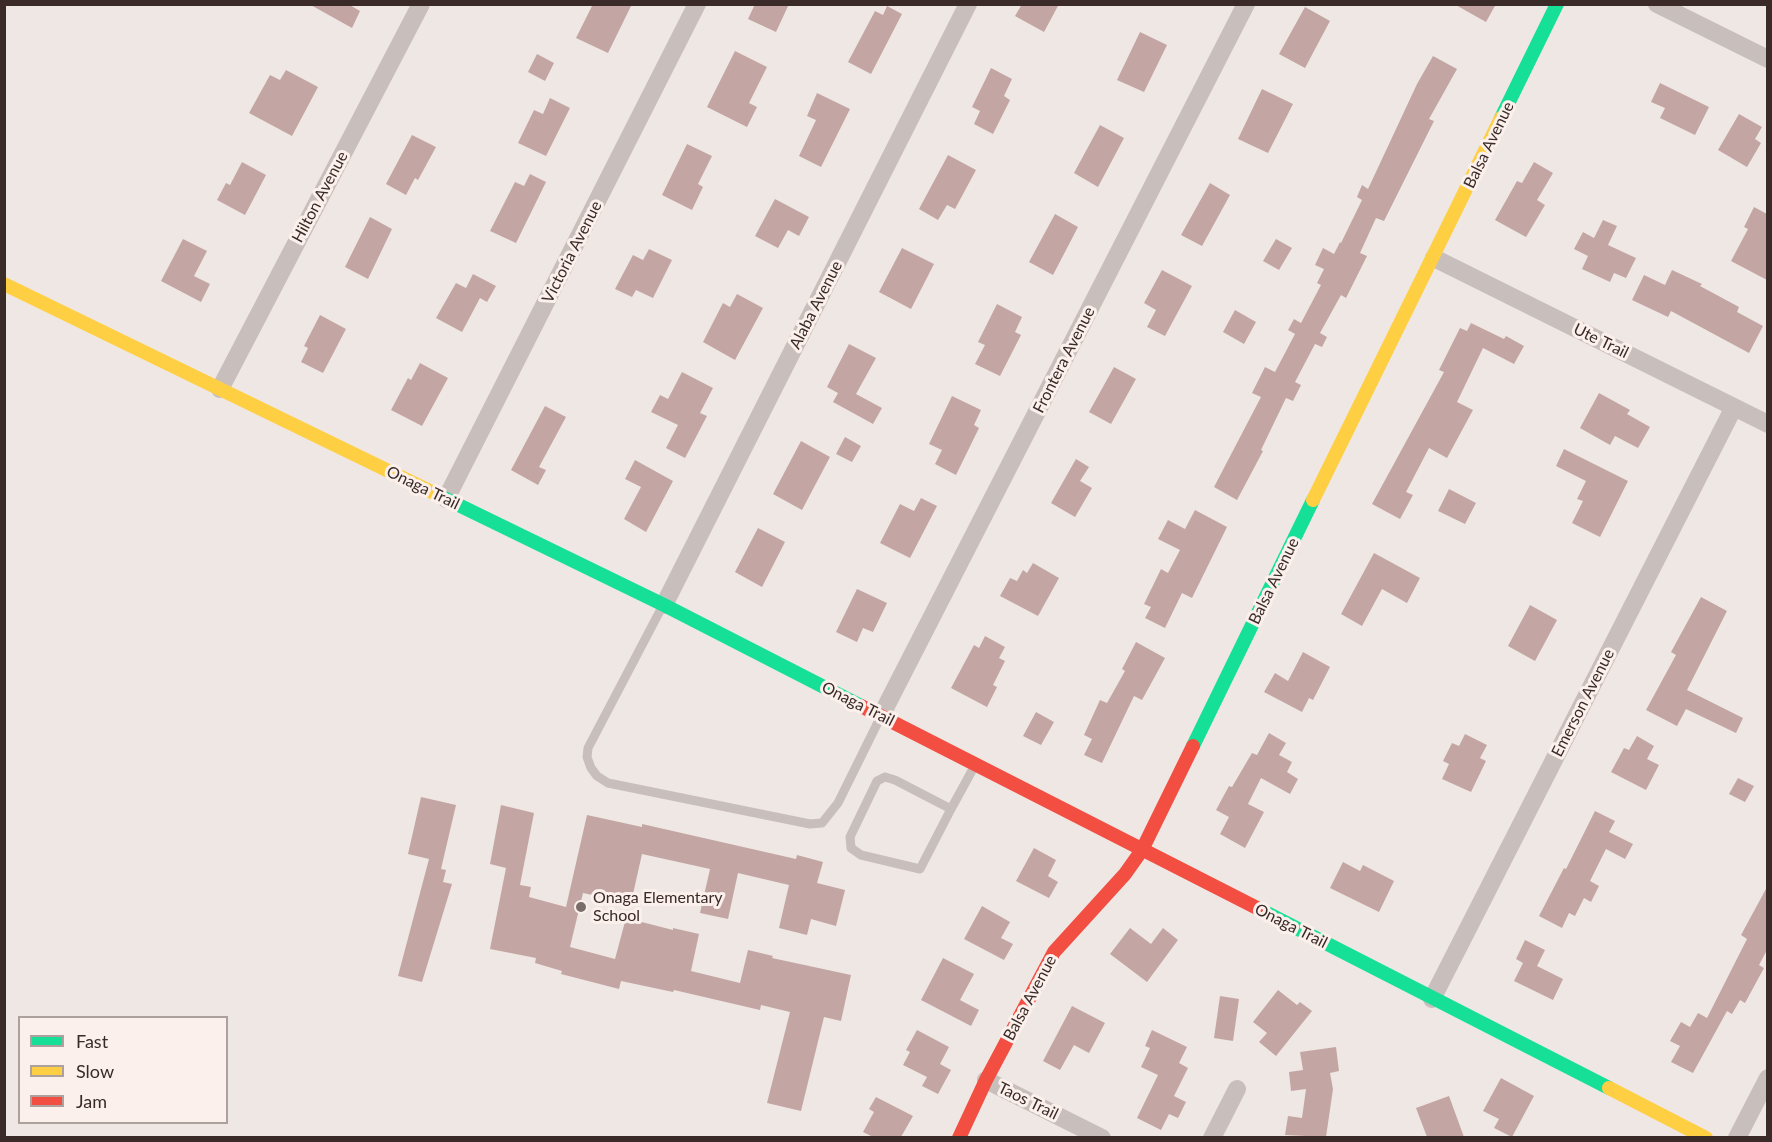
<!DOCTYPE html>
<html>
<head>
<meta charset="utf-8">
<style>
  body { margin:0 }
  #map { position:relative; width:1772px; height:1142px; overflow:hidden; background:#efe7e3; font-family:Lato,sans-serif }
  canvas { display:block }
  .frame { position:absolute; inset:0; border:6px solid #3a2b29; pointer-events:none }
  .legend { position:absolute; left:18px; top:1016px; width:210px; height:108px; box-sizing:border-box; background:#fbf0eb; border:2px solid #aea19d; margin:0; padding:8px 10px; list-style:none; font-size:18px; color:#3a2b29 }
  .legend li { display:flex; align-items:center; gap:12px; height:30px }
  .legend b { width:30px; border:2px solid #aea19d }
</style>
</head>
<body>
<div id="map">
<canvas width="1772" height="1142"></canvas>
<div class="frame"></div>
<ul class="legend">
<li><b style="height:8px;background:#16e098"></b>Fast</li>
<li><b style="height:8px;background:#ffcf43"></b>Slow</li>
<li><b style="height:8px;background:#f24e42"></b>Jam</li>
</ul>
</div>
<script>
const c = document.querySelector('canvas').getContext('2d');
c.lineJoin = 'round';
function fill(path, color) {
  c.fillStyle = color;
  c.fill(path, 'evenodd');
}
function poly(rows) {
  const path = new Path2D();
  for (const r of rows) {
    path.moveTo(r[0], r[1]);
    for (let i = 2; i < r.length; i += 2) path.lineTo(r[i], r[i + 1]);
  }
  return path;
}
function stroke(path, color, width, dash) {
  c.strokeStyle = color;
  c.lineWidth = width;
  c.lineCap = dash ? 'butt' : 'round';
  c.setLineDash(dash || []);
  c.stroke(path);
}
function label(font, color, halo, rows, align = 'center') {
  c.font = font + ' Lato,sans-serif';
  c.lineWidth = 6;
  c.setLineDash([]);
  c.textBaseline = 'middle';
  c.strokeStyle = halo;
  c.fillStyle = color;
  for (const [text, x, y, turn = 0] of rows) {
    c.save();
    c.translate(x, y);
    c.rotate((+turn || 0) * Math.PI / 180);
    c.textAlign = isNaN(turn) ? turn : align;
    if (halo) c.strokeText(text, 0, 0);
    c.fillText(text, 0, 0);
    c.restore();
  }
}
const building = poly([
  [309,4,348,4,360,11,352,28],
  [593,4,632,4,608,53,576,38],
  [755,4,789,4,776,32,748,19],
  [1022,4,1059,4,1044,32,1015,16],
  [1454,4,1496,4,1486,22],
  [887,6,902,14,871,74,848,62,875,11,883,15],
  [1305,7,1330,21,1305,68,1279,54],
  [1140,32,1167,45,1144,92,1117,80],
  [735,51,767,67,749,103,757,107,747,127,707,107],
  [537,54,554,63,545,81,528,72],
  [1433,56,1457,69,1429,119,1434,121,1384,221,1376,218,1360,253,1367,256,1346,298,1341,295,1320,333,1327,337,1322,347,1315,344,1295,382,1301,385,1293,401,1286,398,1261,450,1263,451,1237,500,1214,487,1261,397,1252,393,1265,367,1275,372,1295,334,1288,330,1294,319,1301,323,1321,285,1317,283,1324,269,1315,265,1323,248,1334,254,1340,242,1341,243,1362,200,1357,197,1362,185,1368,189,1417,84],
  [991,68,1012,79,1004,96,1010,100,993,134,974,124,980,111,972,107],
  [286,70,318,87,292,136,249,113,270,75,280,80],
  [1660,83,1709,107,1695,135,1660,118,1665,108,1651,102],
  [1262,89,1293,104,1268,153,1238,139],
  [817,93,850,109,821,167,799,156,816,120,807,116],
  [550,98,570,108,546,156,518,143,534,110,543,114],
  [1739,114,1762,127,1755,139,1761,143,1747,167,1718,150],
  [1100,125,1124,138,1098,187,1074,173],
  [412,135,436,147,418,180,415,178,406,195,386,184],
  [687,144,712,156,698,184,703,187,692,210,662,195],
  [948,155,976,170,955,209,947,205,938,220,919,209],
  [242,162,266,175,245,215,217,200,226,183,230,185],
  [1534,162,1553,173,1537,200,1545,205,1526,237,1495,220,1517,181,1522,183],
  [530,174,546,182,516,243,490,231,515,182,524,186],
  [1210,183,1230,195,1202,246,1181,235],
  [775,199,809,217,799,236,788,230,778,248,755,236],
  [1754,207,1767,214,1767,280,1731,261,1748,229,1744,227],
  [1055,214,1078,227,1053,275,1029,262],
  [370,217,392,229,368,279,345,267],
  [1603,220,1617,226,1608,245,1636,258,1626,278,1614,273,1610,282,1582,269,1588,256,1574,249,1583,232,1594,238],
  [183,239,207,251,194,276,210,284,201,302,161,281],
  [1276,239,1292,248,1279,270,1263,261],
  [902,248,934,264,911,309,879,292],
  [649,249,672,260,653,298,636,290,632,297,615,289,633,255,643,260],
  [1162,270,1192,286,1165,336,1147,327,1156,310,1144,303],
  [1672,270,1702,284,1700,286,1739,307,1737,312,1763,326,1749,353,1671,311,1668,317,1632,300,1644,275,1665,285],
  [473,274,496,286,487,302,480,298,462,332,436,318,456,283,466,288],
  [737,294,763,308,735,360,703,342,723,303,730,307],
  [997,304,1022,317,1015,332,1021,335,1000,376,975,364,985,345,978,342],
  [1235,310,1256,322,1244,344,1223,332],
  [320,315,346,329,323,373,301,362,308,348,304,346],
  [1471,323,1504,339,1506,336,1524,346,1514,364,1483,348,1457,402,1473,410,1447,458,1429,448,1406,492,1413,495,1400,519,1372,504,1444,372,1439,370,1460,328,1467,331],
  [849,344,876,358,856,394,882,408,873,424,833,402,838,393,827,387],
  [420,363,448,378,422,426,391,410,408,378,411,380],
  [1114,367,1136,379,1111,424,1089,412],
  [682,372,713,388,700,413,707,416,685,458,666,448,678,425,651,412,660,395,668,399],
  [1599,393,1630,410,1627,414,1650,427,1638,448,1615,436,1610,445,1580,428],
  [952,396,981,410,974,425,979,428,956,475,935,464,942,450,929,444],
  [545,406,566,417,539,467,546,470,538,485,511,470],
  [845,437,861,446,852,462,836,454],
  [801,441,830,457,802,510,773,494],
  [1564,449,1628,481,1600,537,1572,523,1583,501,1577,499,1586,481,1556,466],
  [1076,459,1089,467,1080,481,1092,488,1075,517,1051,503],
  [635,460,673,481,646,532,624,519,641,487,625,479],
  [1449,489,1476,503,1465,524,1438,511],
  [921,498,937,506,910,558,880,543,900,504,914,511],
  [1195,510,1227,527,1192,598,1182,593,1165,628,1145,618,1151,607,1144,604,1161,569,1168,573,1180,550,1158,539,1168,520,1185,529],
  [758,528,785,542,762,587,735,572],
  [1374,553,1420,578,1407,603,1382,589,1362,626,1341,614],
  [1033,563,1059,578,1038,616,1000,596,1010,578,1017,581,1023,570,1027,573],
  [857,589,887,603,873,632,863,628,857,642,836,632],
  [1701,597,1727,611,1687,690,1743,718,1736,733,1686,709,1677,726,1646,710,1676,655,1671,652],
  [1530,605,1557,620,1535,661,1508,646],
  [985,636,1005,647,999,658,1005,661,993,685,997,687,987,707,951,688,974,645,979,648],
  [1136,642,1165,658,1142,700,1134,696,1102,763,1084,755,1092,739,1084,735,1100,700,1107,703,1125,671,1122,669],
  [1303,652,1330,667,1313,700,1309,698,1302,712,1264,692,1275,673,1288,681],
  [1036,712,1054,722,1041,745,1023,736],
  [1269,733,1286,743,1279,755,1292,762,1287,772,1298,779,1290,794,1261,778,1248,804,1264,812,1245,848,1220,834,1229,817,1216,810,1229,786,1232,787,1252,753,1257,755],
  [1465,734,1487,745,1480,758,1486,761,1471,792,1442,779,1449,764,1443,761,1452,743,1459,746],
  [1637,736,1654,746,1647,759,1659,765,1646,790,1611,772,1624,748,1629,750],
  [1738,778,1754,786,1745,802,1729,794],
  [421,797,456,805,441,869,446,870,443,882,452,884,422,982,398,976,429,859,408,854],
  [501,805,534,813,520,885,531,887,529,897,566,907,587,815,642,827,642,824,796,859,797,855,823,862,817,883,845,890,836,926,811,919,807,935,779,928,789,885,738,873,728,919,700,913,710,869,642,854,631,903,583,893,570,947,615,959,626,918,673,930,673,928,699,934,691,971,740,983,748,950,773,956,772,958,851,975,841,1021,824,1017,801,1111,767,1103,790,1012,761,1005,760,1010,674,990,673,992,621,981,619,989,561,974,562,971,535,963,536,958,490,949,506,868,490,864],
  [1595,811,1615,821,1609,832,1633,844,1625,859,1606,849,1590,881,1599,886,1591,902,1584,898,1575,916,1569,913,1562,928,1539,916,1564,868,1566,869],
  [1034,848,1056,860,1048,876,1058,882,1049,898,1016,881],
  [1343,862,1360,871,1363,865,1394,881,1379,912,1330,888],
  [1767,887,1767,950,1759,965,1764,968,1745,1003,1740,1000,1732,1014,1727,1011,1693,1073,1671,1062,1680,1046,1670,1041,1681,1022,1690,1027,1698,1013,1707,1018,1747,939,1741,935],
  [982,906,1010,922,1001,938,1013,944,1004,960,964,939],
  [1130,928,1151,944,1163,928,1178,940,1147,982,1110,954],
  [1525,940,1545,950,1537,966,1563,979,1553,1000,1514,981,1523,963,1516,959],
  [943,958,974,974,960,1000,979,1010,971,1026,921,1000],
  [1278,990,1297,1005,1300,1002,1312,1011,1276,1056,1259,1042,1267,1033,1253,1022],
  [1220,996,1239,999,1233,1041,1214,1038],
  [1072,1006,1105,1023,1089,1053,1074,1045,1060,1070,1043,1061],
  [917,1030,949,1047,940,1064,951,1070,938,1094,922,1086,927,1077,903,1065,910,1052,906,1050],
  [1152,1030,1187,1047,1179,1063,1188,1068,1174,1096,1186,1102,1178,1118,1169,1114,1161,1130,1137,1118,1158,1075,1141,1067,1150,1048,1145,1046],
  [1336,1047,1339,1071,1330,1073,1333,1089,1326,1137,1285,1135,1288,1116,1302,1118,1306,1089,1291,1091,1289,1072,1303,1070,1300,1052],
  [1501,1078,1534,1096,1512,1137,1494,1128,1499,1119,1483,1111],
  [1449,1096,1464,1137,1427,1137,1416,1108],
  [876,1097,913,1116,901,1137,873,1137,863,1132,874,1112,869,1109]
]);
const lane = poly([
  [662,607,588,748,587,757,591,768,597,776,608,783,810,824,822,823,838,803,881,716],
  [885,777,895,780,951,809,920,869,861,855,851,848,850,837,877,781,885,777],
  [951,809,974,767]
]);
const street = poly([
  [1657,4,1768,59],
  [1434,258,1768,424],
  [220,389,421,4],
  [446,499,697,4],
  [664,605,968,4],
  [881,716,1246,4],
  [1432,999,1734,407],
  [986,1080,1102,1138],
  [1212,1138,1237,1089],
  [1737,1138,1768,1078]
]);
const fast = poly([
  [1501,118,1557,4],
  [440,496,664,605,861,706],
  [1193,746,1313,500],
  [1261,910,1609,1088]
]);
const slow = poly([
  [4,284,440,496],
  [1313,500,1501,118],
  [1609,1088,1706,1138]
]);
const jam = poly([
  [861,706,1261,910],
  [959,1138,986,1080,1054,952,1125,874,1142,850,1193,746]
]);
const markers = [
  [581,907,6,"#796d6a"]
];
const streetNames = [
  ["Balsa Avenue",1489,145,-64],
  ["Hilton Avenue",320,197,-62],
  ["Victoria Avenue",572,252,-63],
  ["Alaba Avenue",816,305,-63],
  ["Ute Trail",1601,341,26],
  ["Frontera Avenue",1064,360,-63],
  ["Onaga Trail",423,488,26],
  ["Balsa Avenue",1274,581,-64],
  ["Emerson Avenue",1583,703,-63],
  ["Onaga Trail",858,704,27],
  ["Onaga Trail",1291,926,27],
  ["Balsa Avenue",1030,998,-62],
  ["Taos Trail",1028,1101,26]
];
const poiNames = [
  ["Onaga Elementary",593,898],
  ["School",593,916]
];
fill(building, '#c3a6a4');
stroke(lane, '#c8bfbc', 9);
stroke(street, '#c8bfbc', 18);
stroke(fast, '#16e098', 14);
stroke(slow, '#ffcf43', 14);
stroke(jam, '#f24e42', 14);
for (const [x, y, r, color] of markers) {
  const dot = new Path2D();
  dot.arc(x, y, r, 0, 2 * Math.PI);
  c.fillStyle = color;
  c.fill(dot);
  stroke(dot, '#fbf0eb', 2);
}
label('16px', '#3a2b29', '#fbf0eb', streetNames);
label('16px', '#3a2b29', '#fbf0eb', poiNames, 'left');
</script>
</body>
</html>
